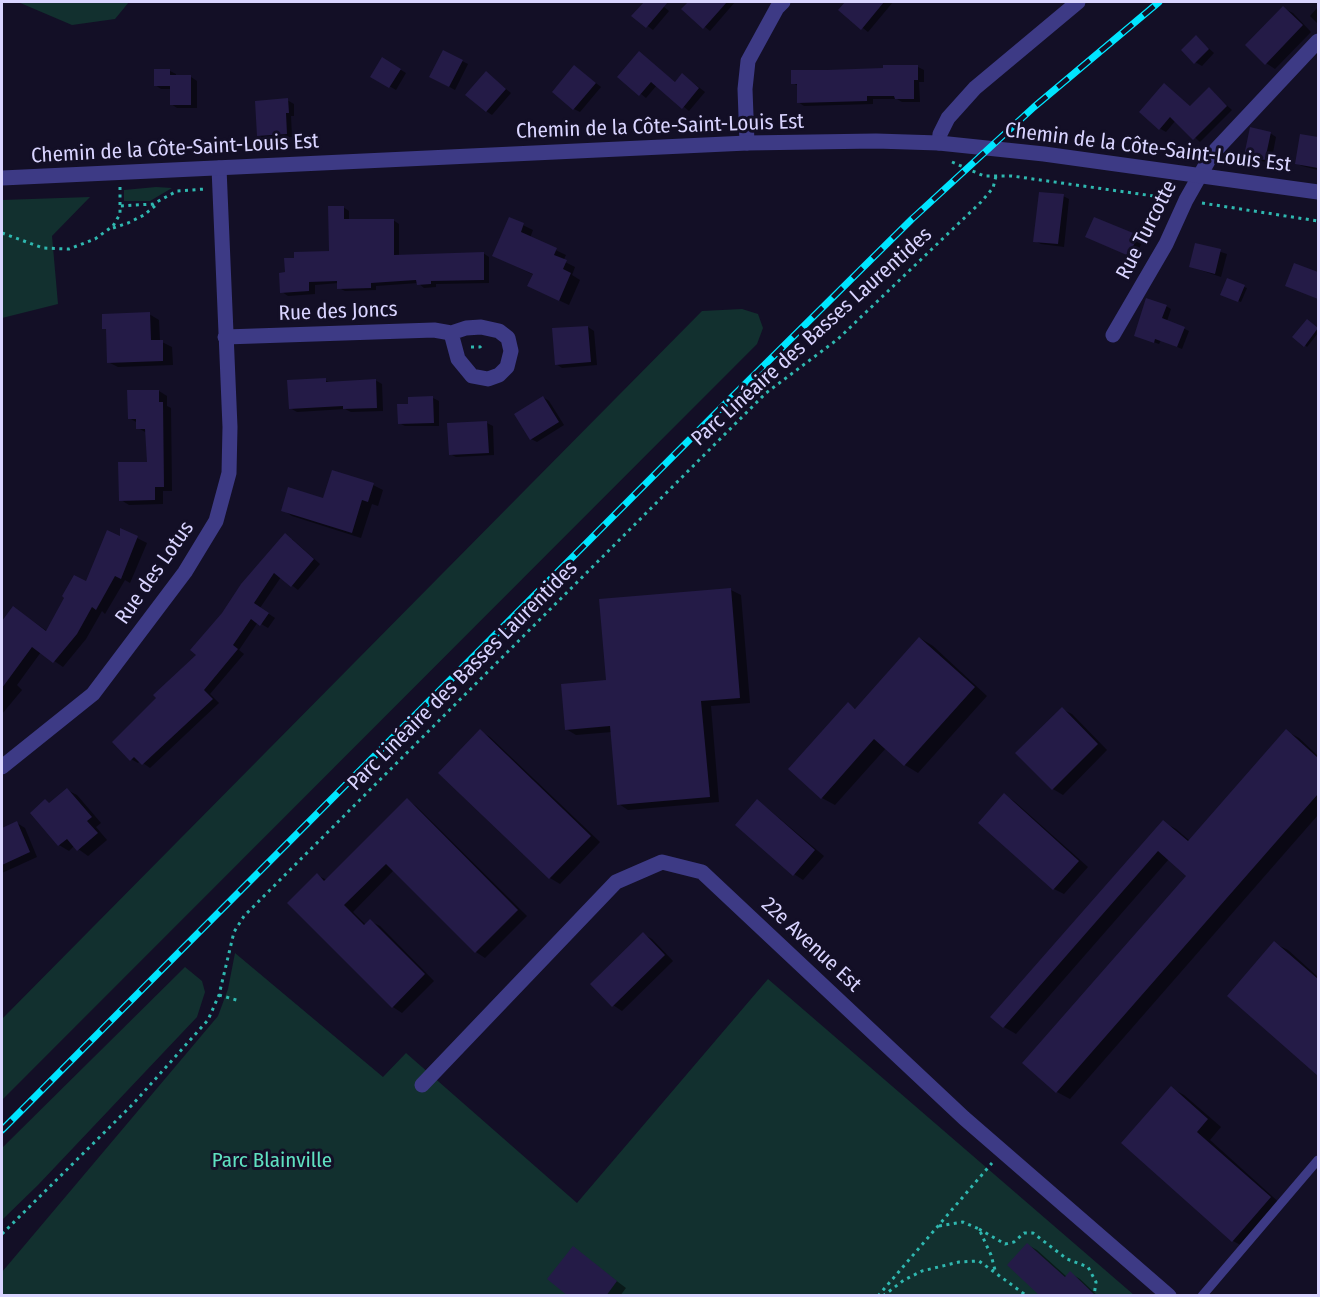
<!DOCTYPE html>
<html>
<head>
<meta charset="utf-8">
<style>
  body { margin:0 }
  #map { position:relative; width:1320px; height:1297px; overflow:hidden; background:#130f26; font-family:"Fira Sans Condensed",sans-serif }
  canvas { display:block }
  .frame { position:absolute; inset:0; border:3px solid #d9d4ff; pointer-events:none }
</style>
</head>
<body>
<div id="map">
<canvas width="1320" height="1297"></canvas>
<div class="frame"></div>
</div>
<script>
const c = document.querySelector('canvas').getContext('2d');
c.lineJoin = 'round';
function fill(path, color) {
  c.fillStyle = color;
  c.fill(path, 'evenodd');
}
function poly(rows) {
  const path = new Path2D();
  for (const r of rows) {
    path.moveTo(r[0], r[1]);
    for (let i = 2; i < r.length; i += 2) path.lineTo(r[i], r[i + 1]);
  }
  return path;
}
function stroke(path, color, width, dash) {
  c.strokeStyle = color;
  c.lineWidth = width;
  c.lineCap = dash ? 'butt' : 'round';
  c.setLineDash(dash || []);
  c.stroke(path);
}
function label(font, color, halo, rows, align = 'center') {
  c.font = font + ' "Fira Sans Condensed",sans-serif';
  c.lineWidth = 6;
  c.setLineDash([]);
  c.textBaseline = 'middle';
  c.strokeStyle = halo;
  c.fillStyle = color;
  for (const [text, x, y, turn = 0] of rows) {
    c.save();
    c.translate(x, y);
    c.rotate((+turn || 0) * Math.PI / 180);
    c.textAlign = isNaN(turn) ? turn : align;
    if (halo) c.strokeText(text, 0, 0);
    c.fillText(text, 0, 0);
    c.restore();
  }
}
const green = poly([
  [18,2,129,2,115,19,72,25],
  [156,187,172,188,150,201,124,201,124,190],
  [90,197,52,236,58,304,2,318,2,200],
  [742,309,758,314,763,328,757,344,2,1100,2,1019,702,311],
  [235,953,383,1077,406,1053,577,1203,768,979,1134,1295,2,1296,2,1272,218,1016,228,989],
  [185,967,202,981,205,992,197,1017,38,1185,2,1220,2,1148]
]);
const shadow = poly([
  [646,2,658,2,669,11,653,30,634,16],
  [690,2,735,2,710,31,683,9],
  [848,2,893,2,868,32,840,10],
  [1318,7,1318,24,1310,16],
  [1283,8,1293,13,1311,32,1275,69,1266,63],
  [1196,37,1214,53,1202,66,1195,62],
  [444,52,468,64,455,90,431,77],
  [640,53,676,83,683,75,705,92,689,111,657,85,646,98,619,76],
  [383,59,406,73,396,90,372,76],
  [575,67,601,87,580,112,574,109],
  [918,67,924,70,924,82,919,82,920,102,902,102,897,99,873,99,873,104,804,106,798,102,798,86,793,83],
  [170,71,176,74,176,77,191,77,197,81,197,108,177,108,171,104,171,89,161,89,155,85],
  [486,73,511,93,492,115,486,111],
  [1165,85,1191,107,1209,89,1232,110,1200,142,1176,120,1166,132,1159,128],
  [287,100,294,104,294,116,291,116,292,137,265,139,259,135],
  [1270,133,1276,137,1271,163,1252,159,1246,155],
  [1302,136,1318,139,1318,170,1302,166,1296,163],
  [1063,196,1069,199,1064,247,1041,244,1035,241],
  [343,207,349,211,349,220,393,220,399,224,399,256,483,253,489,257,489,283,436,284,436,287,424,288,418,283,376,286,376,290,345,291,339,288,339,283,315,285,315,294,288,296,282,292,330,252],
  [510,219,533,230,530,238,566,255,563,261,575,267,572,275,580,280,569,305,539,291,534,275,494,256],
  [1137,236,1143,240,1135,258,1093,240],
  [1196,244,1227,254,1221,277,1191,267],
  [1244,287,1247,288,1241,302,1225,296],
  [1166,306,1171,309,1167,321,1189,331,1182,349,1161,340,1159,344,1136,336],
  [149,314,159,320,160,341,172,347,173,365,118,367,108,362,107,330,104,328],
  [1310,322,1318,329,1318,333,1307,347,1305,345],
  [588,327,594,331,597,365,562,368,556,364],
  [325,380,331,383,375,380,382,384,383,411,351,412,345,409,297,412,290,408],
  [159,391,167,396,167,406,171,408,172,491,163,491,163,504,129,505,121,500,148,463,147,433,138,428,138,423,129,418],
  [543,397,549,401,564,425,537,442,531,439],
  [433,398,439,401,439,426,405,426,399,423,409,406],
  [487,423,493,426,494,455,456,457,450,454],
  [373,485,383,490,378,506,372,504,361,538,292,516,283,510,324,500],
  [121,530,147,543,130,583,125,580,105,614,102,611,86,639,63,667,41,652,17,685,22,690,2,714,2,624,14,608,47,631,121,538],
  [292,539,320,564,298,590,281,577,260,608,275,618,268,628,258,622,239,650,244,654,210,694,219,703,150,768,140,761,138,763,131,759,198,654],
  [731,590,741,595,750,703,711,706,719,802,628,810,619,804,612,732,576,735,566,729,607,682],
  [920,638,933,646,987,696,918,773,905,765,886,748,835,805,822,798,848,704,856,709],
  [1062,709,1072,714,1107,750,1063,795,1053,789],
  [480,731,490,737,600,842,560,884,550,878,440,773],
  [1286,731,1299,738,1318,756,1318,815,1070,1099,1057,1092,1024,1063,1188,876,1169,859,1016,1034,1004,1027,1163,822,1176,829,1190,841],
  [67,790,77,795,101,823,96,827,107,840,88,856,74,846,69,851,59,845],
  [1004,795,1014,801,1088,867,1064,894,1054,889,980,823],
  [407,800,416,806,527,916,485,958,476,952,394,870,353,912,366,925,370,921,380,926,434,981,402,1013,393,1007,317,875,327,880],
  [757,801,766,807,824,856,803,880,794,874],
  [17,823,25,828,37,857,2,873,2,830],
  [643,934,652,939,673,961,622,1011,613,1005],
  [1274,943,1288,950,1318,977,1318,1074,1229,996],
  [1171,1088,1184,1095,1221,1127,1210,1140,1283,1206,1246,1248,1233,1241],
  [1028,1245,1037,1250,1067,1277,1070,1273,1080,1279,1098,1296,1042,1296],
  [573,1248,626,1288,620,1296,570,1296]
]);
const building = poly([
  [644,2,668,2,646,28,631,16],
  [688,2,727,2,703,29,681,9],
  [845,2,884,2,861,30,838,10],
  [1283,6,1303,25,1265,65,1245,45],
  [1196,35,1209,49,1194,64,1181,50],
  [443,50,463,60,449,87,429,77],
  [639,51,675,82,682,73,699,88,682,109,651,82,639,96,617,77],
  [382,57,401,69,389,88,370,77],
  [574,65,596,83,573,110,552,92],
  [883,65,918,65,918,80,914,80,914,99,895,99,894,96,867,96,867,101,797,103,797,84,791,84,791,70,827,70,883,68],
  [154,69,170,69,170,86,154,86],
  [486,71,506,89,486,112,465,95],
  [170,75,191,75,191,105,170,105],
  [1164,83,1190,106,1209,87,1227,106,1193,140,1170,117,1159,130,1139,112],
  [288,98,289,113,286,113,287,134,257,136,255,101],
  [1250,127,1271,132,1265,160,1244,156],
  [1300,134,1318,137,1318,168,1295,164],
  [1039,192,1064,194,1058,244,1033,242],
  [328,206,344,206,344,219,394,219,394,255,484,252,484,280,431,281,431,284,417,285,416,280,371,283,371,288,337,289,337,281,309,282,309,291,280,293,279,273,285,272,284,258,294,258,294,252,329,251],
  [509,217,524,223,521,232,557,248,554,255,567,260,563,269,571,273,559,301,527,286,533,274,492,256],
  [1094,217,1138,235,1129,256,1085,237],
  [1195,243,1221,249,1215,274,1189,267],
  [1294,263,1318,272,1318,299,1285,286],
  [1227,278,1245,285,1238,302,1220,295],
  [1146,298,1167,305,1162,318,1185,327,1177,347,1155,339,1154,343,1134,336],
  [150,312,151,340,163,340,163,361,107,363,106,329,102,329,102,314],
  [1307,319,1318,328,1304,347,1292,337],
  [588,326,591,362,555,365,552,328],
  [326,378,326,382,376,379,377,408,343,409,343,406,289,409,287,380],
  [127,390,159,390,159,402,163,402,164,487,155,487,155,500,119,501,118,462,147,462,145,429,136,429,136,419,128,419],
  [433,396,434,423,398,424,397,404,408,404,408,397],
  [543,396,559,422,530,440,514,414],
  [487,421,489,453,449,455,447,423],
  [332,470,374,483,368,502,362,500,352,533,281,511,288,487,323,498],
  [120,528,138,536,121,579,115,576,96,610,92,607,77,634,53,663,32,647,2,688,2,621,13,606,46,631,64,598,62,596,74,575,86,581,107,530,120,536],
  [285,533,314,559,291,587,274,573,254,603,269,613,260,626,251,619,233,645,238,649,204,690,213,699,142,765,134,757,130,761,112,742,156,698,153,695,196,655,190,650,222,613,241,584],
  [731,588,740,698,701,701,710,797,617,805,610,726,565,730,561,684,606,680,599,599],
  [919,637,975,687,904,766,874,739,821,799,788,769,848,702,855,709],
  [1062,707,1098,744,1052,790,1015,753],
  [480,729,591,836,549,879,438,773],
  [1286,729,1318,758,1318,794,1056,1093,1022,1063,1186,876,1158,851,1003,1028,990,1017,1163,820,1188,841],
  [67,788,92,817,87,821,98,833,77,851,67,839,58,846,30,813,45,799,49,803],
  [1004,793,1079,861,1053,890,978,823],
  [407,798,518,910,475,953,386,864,344,905,364,925,370,919,425,974,392,1008,287,903,317,873,324,881],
  [757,799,815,850,793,876,735,825],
  [17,821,30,852,2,865,2,828],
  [643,932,665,955,612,1007,590,984],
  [1274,941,1318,979,1318,1076,1227,996],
  [1171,1086,1208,1119,1197,1132,1271,1197,1232,1242,1121,1143],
  [1027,1243,1065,1277,1070,1271,1096,1296,1040,1296,1007,1265],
  [573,1246,617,1281,606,1296,568,1296,547,1279]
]);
const path = poly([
  [952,162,984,176,1012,176,1168,198],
  [120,187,120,206],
  [1202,203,1318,221],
  [113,228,128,223,144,215,156,205],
  [2,233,43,248,69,249,95,239,113,226,120,214,120,206,153,204,177,191,205,189],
  [471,347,480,347,483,344],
  [219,995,240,1001],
  [939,1226,963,1222,979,1229,991,1255,995,1270],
  [979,1229,1005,1244,1014,1242,1024,1233,1033,1233,1067,1259,1088,1267,1096,1282,1094,1296],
  [2,1234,133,1104,208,1020,219,995,234,932,244,916,766,393,838,339,981,202,993,188,996,176],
  [878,1296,992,1163],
  [883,1296,904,1280,922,1271,959,1262,979,1261,1027,1296]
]);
const service = poly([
  [1202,1296,1318,1160]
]);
const minor = poly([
  [747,143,745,89,748,61,777,8,783,2],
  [939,143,940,134,948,118,975,88,1078,2],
  [1113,335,1166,244,1186,200,1212,154,1318,41],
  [225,337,434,330,451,333,466,328,481,327,499,331,508,338,511,351,507,367,499,375,488,379,472,376,458,359,451,333],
  [2,767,93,694,185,572,216,521,229,473,230,427,219,168],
  [422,1085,616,882,662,862,702,872,964,1118,1169,1296]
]);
const tertiary = poly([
  [2,178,747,143,876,141,939,143,1044,154,1318,192]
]);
const rail = poly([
  [2,1130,732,397,912,219,1034,107,1159,2]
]);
const streetNames = [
  ["Chemin de la Côte-Saint-Louis Est",660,127,-2],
  ["Chemin de la Côte-Saint-Louis Est",1148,148,7],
  ["Chemin de la Côte-Saint-Louis Est",175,149,-3],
  ["Rue Turcotte",1147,230,-63],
  ["Rue des Joncs",338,312,-2],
  ["Parc Linéaire des Basses Laurentides",812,337,-42],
  ["Rue des Lotus",155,573,-55],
  ["Parc Linéaire des Basses Laurentides",463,676,-45],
  ["22e Avenue Est",811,945,43]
];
const parkNames = [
  ["Parc Blainville",272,1161]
];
fill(green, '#12302f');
fill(shadow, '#0007');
fill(building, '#241b47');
stroke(path, '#2fb8b0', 3, [3, 4.5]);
stroke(service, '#3d3a85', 9);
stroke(minor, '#3d3a85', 15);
stroke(tertiary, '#3d3a85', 15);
stroke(rail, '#00e5ff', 7);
stroke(rail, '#130f26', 4.5, [14]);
label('21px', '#d9d4ff', '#130f26', streetNames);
label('21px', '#5fe0c0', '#130f26', parkNames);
</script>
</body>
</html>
